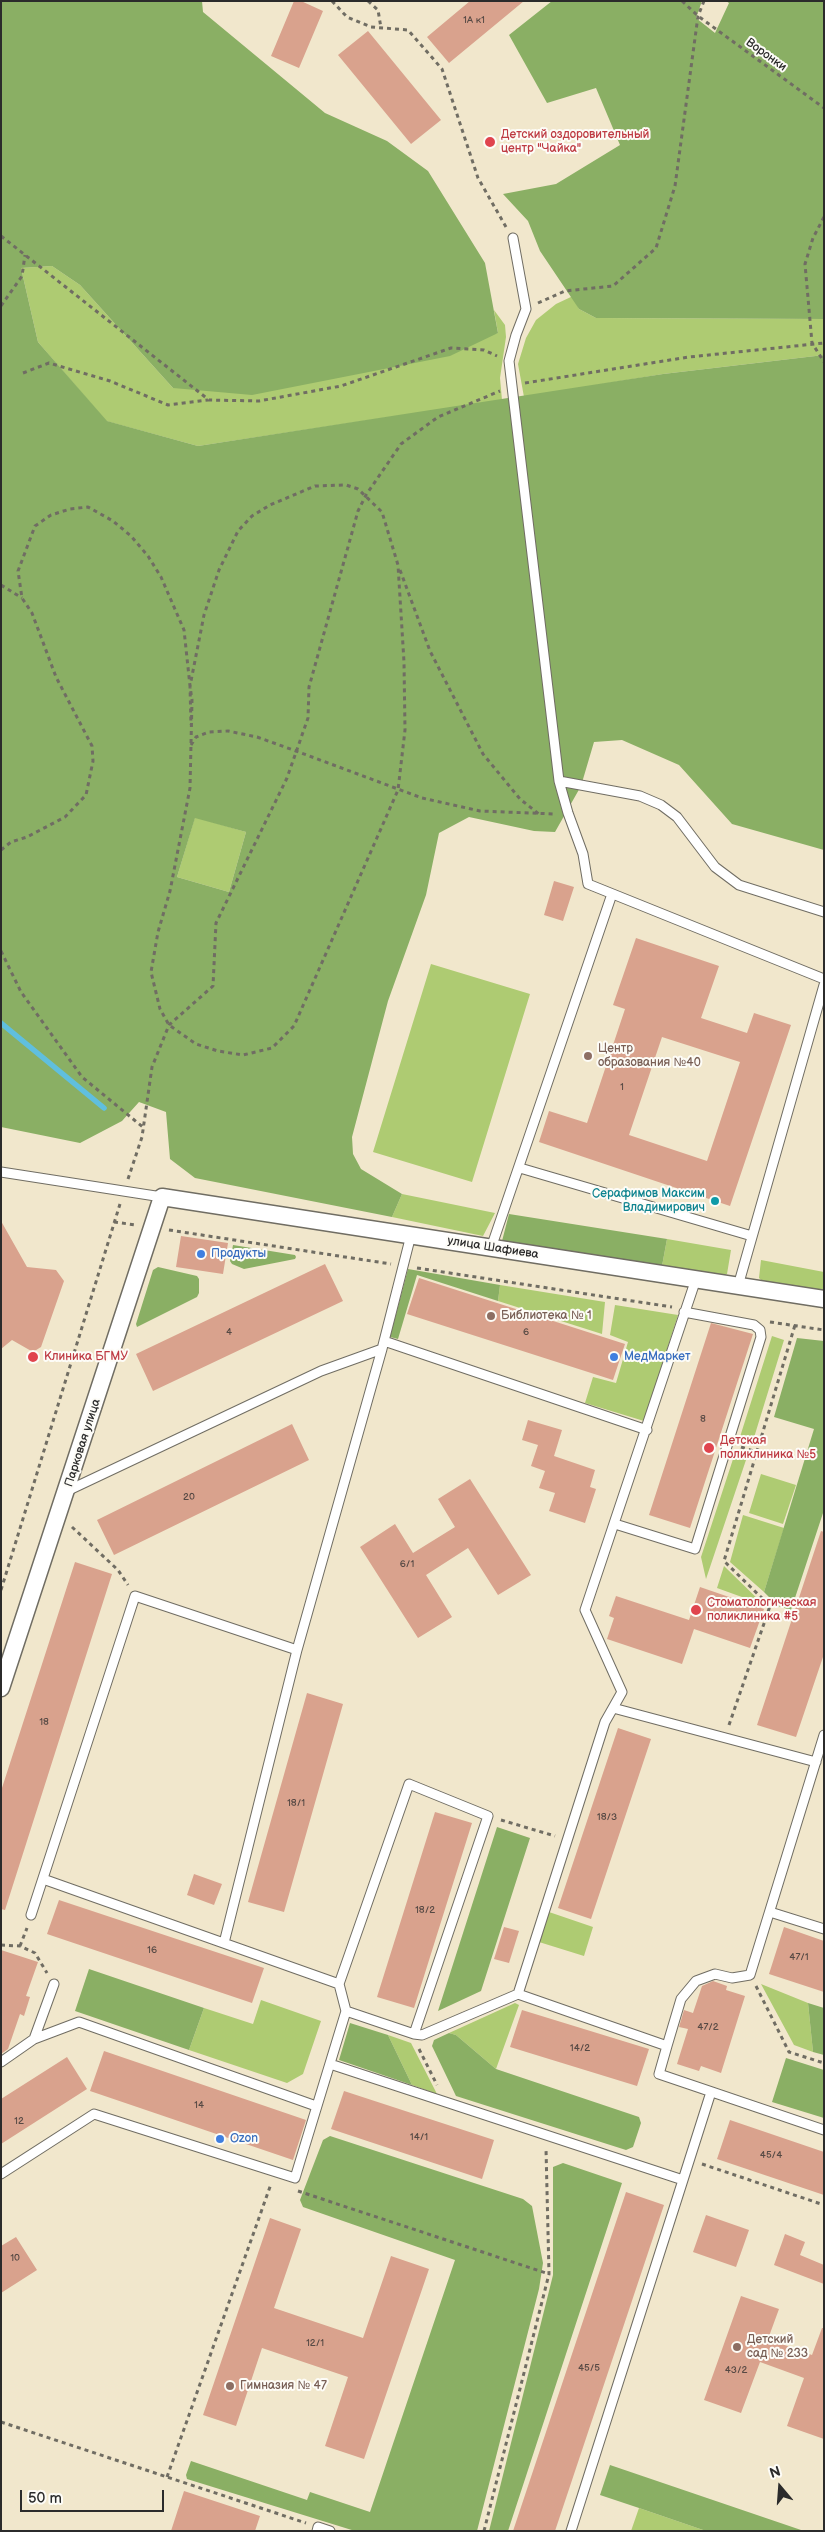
<!DOCTYPE html>
<html>
<head>
<meta charset="utf-8">
<style>
  body { margin:0 }
  #map { position:relative; width:825px; height:2532px; overflow:hidden; background:#f1e7cc; font-family:"Balsamiq Sans",sans-serif }
  canvas { display:block }
  .frame { position:absolute; inset:0; border:2px solid #2b2b2b; pointer-events:none }
  .north { position:absolute; left:755px; top:2462px; width:50px; height:50px; -webkit-text-stroke:4px #fdfcf7; paint-order:stroke; rotate:342deg; font-size:14px; font-weight:700; line-height:20px; text-align:center; color:#2b2b2b }
  .north::after { content:''; display:block; margin:auto; width:18px; height:22px; background:#2b2b2b; clip-path:polygon(50% 0,100% 100%,50% 72%,0 100%) }
  .scale { position:absolute; left:20px; top:2490px; width:144px; height:22px; box-sizing:border-box; border:2px solid #2b2b2b; border-top:0; padding-left:6px; font-size:15px; line-height:18px; white-space:nowrap; color:#2b2b2b; -webkit-text-stroke:4px #fdfcf7; paint-order:stroke }
</style>
</head>
<body>
<div id="map">
<canvas width="825" height="2532"></canvas>
<div class="frame"></div>
<div class="north">N</div>
<div class="scale">50 m</div>
</div>
<script>
const c = document.querySelector('canvas').getContext('2d');
c.lineJoin = 'round';
function fill(path, color) {
  c.fillStyle = color;
  c.fill(path, 'evenodd');
}
function poly(rows) {
  const path = new Path2D();
  for (const r of rows) {
    path.moveTo(r[0], r[1]);
    for (let i = 2; i < r.length; i += 2) path.lineTo(r[i], r[i + 1]);
  }
  return path;
}
function stroke(path, color, width, dash) {
  c.strokeStyle = color;
  c.lineWidth = width;
  c.lineCap = dash ? 'butt' : 'round';
  c.setLineDash(dash || []);
  c.stroke(path);
}
function label(font, color, halo, rows, align = 'center') {
  c.font = font + ' "Balsamiq Sans",sans-serif';
  c.lineWidth = 4;
  c.setLineDash([]);
  c.textBaseline = 'middle';
  c.strokeStyle = halo;
  c.fillStyle = color;
  for (const [text, x, y, turn = 0] of rows) {
    c.save();
    c.translate(x, y);
    c.rotate((+turn || 0) * Math.PI / 180);
    c.textAlign = isNaN(turn) ? turn : align;
    if (halo) c.strokeText(text, 0, 0);
    c.fillText(text, 0, 0);
    c.restore();
  }
}
const green = poly([
  [52,266,80,285,173,388,498,333,494,310,505,325,506,337,500,378,502,400,198,446,106,421,38,342,21,268],
  [573,296,579,309,596,318,824,319,824,355,663,374,524,397,518,364,526,338,536,320,556,304],
  [195,817,246,832,229,892,177,877],
  [431,964,530,994,472,1182,373,1152],
  [402,1194,495,1213,483,1236,392,1217],
  [667,1239,731,1250,727,1274,721,1277,662,1266],
  [761,1260,824,1272,824,1293,764,1283,759,1278],
  [500,1285,605,1302,602,1334,498,1301],
  [615,1305,678,1315,644,1421,585,1403,593,1377,616,1383,628,1342,610,1335],
  [772,1336,784,1340,752,1444,739,1440],
  [735,1453,747,1457,706,1579,701,1557],
  [761,1474,796,1485,783,1524,749,1513],
  [743,1515,784,1528,764,1592,730,1562],
  [724,1566,764,1605,717,1588],
  [549,1912,593,1927,584,1956,539,1942],
  [761,1984,808,2003,813,2052,794,2045],
  [261,2000,321,2021,303,2074,287,2083,189,2050,204,2008,253,2024],
  [515,2003,519,2005,496,2069,456,2035,449,2033],
  [388,2035,411,2043,437,2094,412,2085],
  [639,2508,706,2531,631,2531]
]);
const forest = poly([
  [1,1,202,1,203,12,325,113,387,141,428,171,485,263,498,333,450,356,252,395,173,388,80,285,52,266,21,268,38,342,107,421,198,446,663,374,824,355,824,850,732,824,679,765,622,740,594,742,581,786,555,832,534,831,469,817,439,833,426,895,388,1001,352,1137,353,1154,361,1169,402,1194,392,1217,195,1178,170,1159,166,1112,139,1102,122,1121,80,1143,1,1127],
  [195,818,246,832,229,892,177,877],
  [552,1,702,1,696,18,715,33,729,3,726,1,824,1,824,319,596,318,579,309,540,251,528,221,503,194,556,184,620,145,596,88,547,103,509,35],
  [509,1214,667,1239,662,1266,502,1241],
  [233,1245,295,1255,296,1257,295,1259,244,1269,232,1264,230,1261],
  [158,1267,197,1276,199,1279,199,1293,197,1297,137,1327,136,1324,153,1270],
  [408,1269,500,1285,498,1301,417,1275,398,1339,390,1337],
  [797,1338,824,1341,824,1510,791,1610,778,1606,764,1592,814,1429,774,1417],
  [497,1827,530,1838,481,1991,438,2011],
  [89,1969,204,2008,189,2050,75,2011],
  [808,2003,824,2008,824,2055,813,2052],
  [350,2023,388,2035,412,2085,339,2060],
  [449,2033,456,2035,496,2069,639,2117,641,2123,633,2147,626,2150,456,2096,432,2046,434,2040],
  [786,2058,824,2070,824,2118,772,2102],
  [330,2136,523,2199,532,2206,543,2263,539,2289,477,2531,355,2531,187,2479,186,2475,191,2461,307,2500,310,2492,370,2512,455,2260,303,2207,300,2200,323,2140],
  [563,2163,622,2183,508,2531,489,2531,553,2275,553,2167],
  [610,2465,804,2531,706,2531,639,2508,600,2495]
]);
const stream = poly([
  [1,1023,104,1108]
]);
const building = poly([
  [294,1,301,1,323,11,299,68,271,56],
  [470,1,524,1,449,63,427,37],
  [368,31,441,120,411,144,338,55],
  [554,881,574,887,563,921,544,915],
  [636,938,719,966,701,1018,747,1033,754,1013,791,1025,730,1206,539,1142,549,1111,587,1123,625,1009,613,1005],
  [662,1037,740,1062,707,1161,629,1135],
  [1,1221,27,1267,56,1270,64,1281,41,1347,33,1352,12,1340,1,1349],
  [181,1236,228,1243,223,1274,176,1267],
  [325,1264,343,1301,153,1391,136,1354],
  [419,1278,625,1344,613,1380,407,1314],
  [711,1323,753,1334,690,1528,649,1515],
  [528,1420,562,1430,554,1456,595,1470,590,1487,596,1489,585,1523,549,1511,555,1493,539,1488,545,1471,531,1466,538,1445,522,1440],
  [292,1424,309,1460,114,1555,97,1520],
  [470,1479,531,1575,498,1595,468,1548,426,1575,452,1617,418,1638,360,1547,395,1524,413,1553,455,1527,438,1499],
  [821,1531,824,1532,824,1654,796,1737,757,1725],
  [75,1562,112,1574,5,1910,1,1909,1,1791],
  [700,1587,764,1609,750,1648,694,1629,682,1664,607,1639,614,1618,609,1616,616,1596,689,1620],
  [307,1693,343,1704,284,1912,248,1902],
  [618,1728,651,1739,591,1919,558,1908],
  [435,1812,472,1823,414,2008,377,1997],
  [194,1874,222,1884,214,1905,187,1895],
  [59,1900,264,1968,252,2003,47,1934],
  [504,1927,519,1931,509,1963,494,1959],
  [784,1927,824,1941,824,1992,769,1974],
  [1,1950,38,1962,26,1996,30,1997,24,2016,20,2014,8,2049,1,2054],
  [713,1981,727,1986,726,1990,745,1996,721,2073,701,2066,699,2071,677,2064,688,2029,679,2027,684,2010,693,2013,702,1986],
  [522,2010,649,2049,637,2086,510,2047],
  [104,2051,306,2120,293,2160,90,2091],
  [67,2057,87,2089,1,2144,1,2099],
  [344,2091,494,2140,482,2179,331,2129],
  [730,2120,824,2152,824,2195,717,2159],
  [626,2192,664,2205,555,2531,513,2531],
  [706,2215,749,2230,736,2267,693,2252],
  [270,2218,301,2229,274,2308,363,2338,391,2256,429,2269,364,2459,325,2446,348,2377,262,2348,236,2426,203,2415],
  [785,2234,805,2242,800,2255,824,2265,824,2284,774,2265],
  [16,2237,37,2270,1,2293,1,2246],
  [741,2296,779,2309,768,2339,812,2355,822,2328,824,2328,824,2439,787,2426,804,2378,760,2362,741,2413,704,2400],
  [184,2491,260,2516,255,2531,171,2531]
]);
const path = poly([
  [332,1,347,17,371,27,408,30,442,69,478,178,506,227],
  [368,1,378,10,381,28],
  [682,1,698,16,824,108],
  [824,217,813,238,805,264,812,343,824,362],
  [1,236,209,400,259,401,341,386,451,348,484,350,497,356],
  [538,303,565,291,613,286,656,248,675,186,698,16,704,1],
  [1,306,22,276,25,255],
  [23,373,49,363,110,381,168,405,208,400],
  [525,383,689,357,824,343],
  [400,570,430,651,483,754,520,799,540,815],
  [1,585,22,598],
  [191,745,196,737,209,732,228,731,257,737,296,751,422,798,480,811,555,814],
  [1,850,11,842,27,837,65,817,86,795,93,761,92,746,56,677,32,613,22,598,18,571,35,526,51,515,70,509,88,507,113,521,131,536,148,556,161,577,184,630,190,686,192,700,190,788,170,891,158,932,151,972,160,1009,169,1025,196,1044,218,1051,243,1055,272,1048,294,1026,398,790,405,730,404,662,398,565,382,512,358,489,346,485,315,486,270,505,252,516,238,531,219,570,204,615,190,686,191,725],
  [1,951,21,992,82,1077,144,1128],
  [128,1179,142,1137,152,1067,169,1025,213,986,216,923,287,778,308,718,309,687,358,511,366,495,401,444,438,417,500,391],
  [114,1222,136,1225],
  [169,1230,391,1264],
  [417,1268,672,1307],
  [770,1322,824,1330],
  [741,1447,757,1452],
  [72,1527,118,1570,128,1585],
  [1,1590,120,1204],
  [729,1725,770,1606,724,1561,795,1325],
  [501,1820,555,1836],
  [1,1945,20,1946,35,1953,47,1973],
  [20,1946,27,1928],
  [756,1986,789,2052,824,2063],
  [419,2049,437,2085],
  [702,2164,824,2205],
  [298,2191,549,2274],
  [1,2422,306,2523],
  [167,2477,271,2184],
  [484,2531,549,2274,546,2149]
]);
const service = poly([
  [513,238,526,309,516,335,509,361,559,781,568,813,583,854,588,884,824,979],
  [559,781,640,796,661,805,677,817,715,867,739,885,824,912],
  [520,1168,752,1236],
  [1,1172,162,1197],
  [491,1248,612,894],
  [738,1286,824,985],
  [384,1341,647,1430],
  [67,1491,321,1371,382,1349],
  [615,1524,695,1549,761,1337,760,1330,754,1325,684,1312],
  [613,1708,816,1762],
  [43,1879,339,1984,346,2011,414,2034,422,2035,518,1994,667,2046,681,1999,696,1981,715,1974,732,1978,750,1975,824,1735],
  [770,1912,824,1929],
  [31,1915,135,1596,297,1650],
  [224,1943,297,1650,382,1349,411,1235],
  [339,1984,409,1784,488,1816,414,2034],
  [518,1994,605,1722,622,1692,585,1610,696,1279],
  [34,2039,79,2022,316,2106],
  [667,2046,659,2074,824,2130],
  [1,2062,34,2039,54,1984],
  [330,2064,683,2180,571,2531],
  [1,2174,94,2114,295,2178,346,2011],
  [683,2180,711,2092],
  [317,2531,318,2527,330,2531]
]);
const minor = poly([
  [1,1688,162,1197,824,1299]
]);
const markers = [
  [490,142,6,"#e0444e"],
  [588,1056,5,"#8d6e63"],
  [715,1201,5,"#0f9aa8"],
  [201,1254,5,"#3f7fe0"],
  [491,1316,5,"#8d6e63"],
  [33,1357,6,"#e0444e"],
  [614,1357,5,"#3f7fe0"],
  [709,1448,6,"#e0444e"],
  [696,1610,6,"#e0444e"],
  [220,2139,5,"#3f7fe0"],
  [737,2347,5,"#8d6e63"],
  [230,2386,5,"#8d6e63"]
];
const numberNames = [
  ["1А к1",474,20],
  ["1",622,1087],
  ["4",229,1332],
  ["6",526,1332],
  ["8",703,1419],
  ["20",189,1497],
  ["6/1",407,1564],
  ["18",44,1722],
  ["18/1",296,1803],
  ["18/3",607,1817],
  ["18/2",425,1910],
  ["16",152,1950],
  ["47/1",799,1957],
  ["47/2",708,2027],
  ["14/2",580,2048],
  ["14",199,2105],
  ["12",19,2121],
  ["14/1",419,2137],
  ["45/4",771,2155],
  ["10",15,2258],
  ["12/1",315,2343],
  ["45/5",589,2368],
  ["43/2",736,2370]
];
const streetNames = [
  ["Воронки",766,55,36],
  ["улица Шафиева",493,1248,9],
  ["Парковая улица",83,1443,-72]
];
const healthNames = [
  ["Детский оздоровительный",501,135],
  ["центр \"Чайка\"",501,149],
  ["Клиника БГМУ",44,1357],
  ["Детская",720,1441],
  ["поликлиника №5",720,1455],
  ["Стоматологическая",707,1603],
  ["поликлиника #5",707,1617]
];
const educationNames = [
  ["Центр",598,1049],
  ["образования №40",598,1063],
  ["Библиотека № 1",501,1316],
  ["Детский",747,2340],
  ["сад № 233",747,2354],
  ["Гимназия № 47",240,2386]
];
const cultureNames = [
  ["Серафимов Максим",705,1194],
  ["Владимирович",705,1208]
];
const shopNames = [
  ["Продукты",211,1254],
  ["МедМаркет",624,1357],
  ["Ozon",230,2139]
];
fill(green, '#aecb72');
fill(forest, '#8aaf64');
stroke(stream, '#60bfde', 5.5);
fill(building, '#d9a28d');
stroke(service, '#706d63', 11);
stroke(minor, '#706d63', 19);
stroke(path, '#706d63', 3, [4, 4]);
stroke(service, '#fff', 9);
stroke(minor, '#fff', 16);
for (const [x, y, r, color] of markers) {
  const dot = new Path2D();
  dot.arc(x, y, r, 0, 2 * Math.PI);
  c.fillStyle = color;
  c.fill(dot);
  stroke(dot, '#fdfcf7', 2);
}
label('10px', '#564944', null, numberNames);
label('12px', '#2b2b2b', '#fdfcf7', streetNames);
label('12px', '#be3a42', '#fdfcf7', healthNames, 'left');
label('12px', '#785e54', '#fdfcf7', educationNames, 'left');
label('12px', '#0d838f', '#fdfcf7', cultureNames, 'right');
label('12px', '#366cbe', '#fdfcf7', shopNames, 'left');
</script>
</body>
</html>
